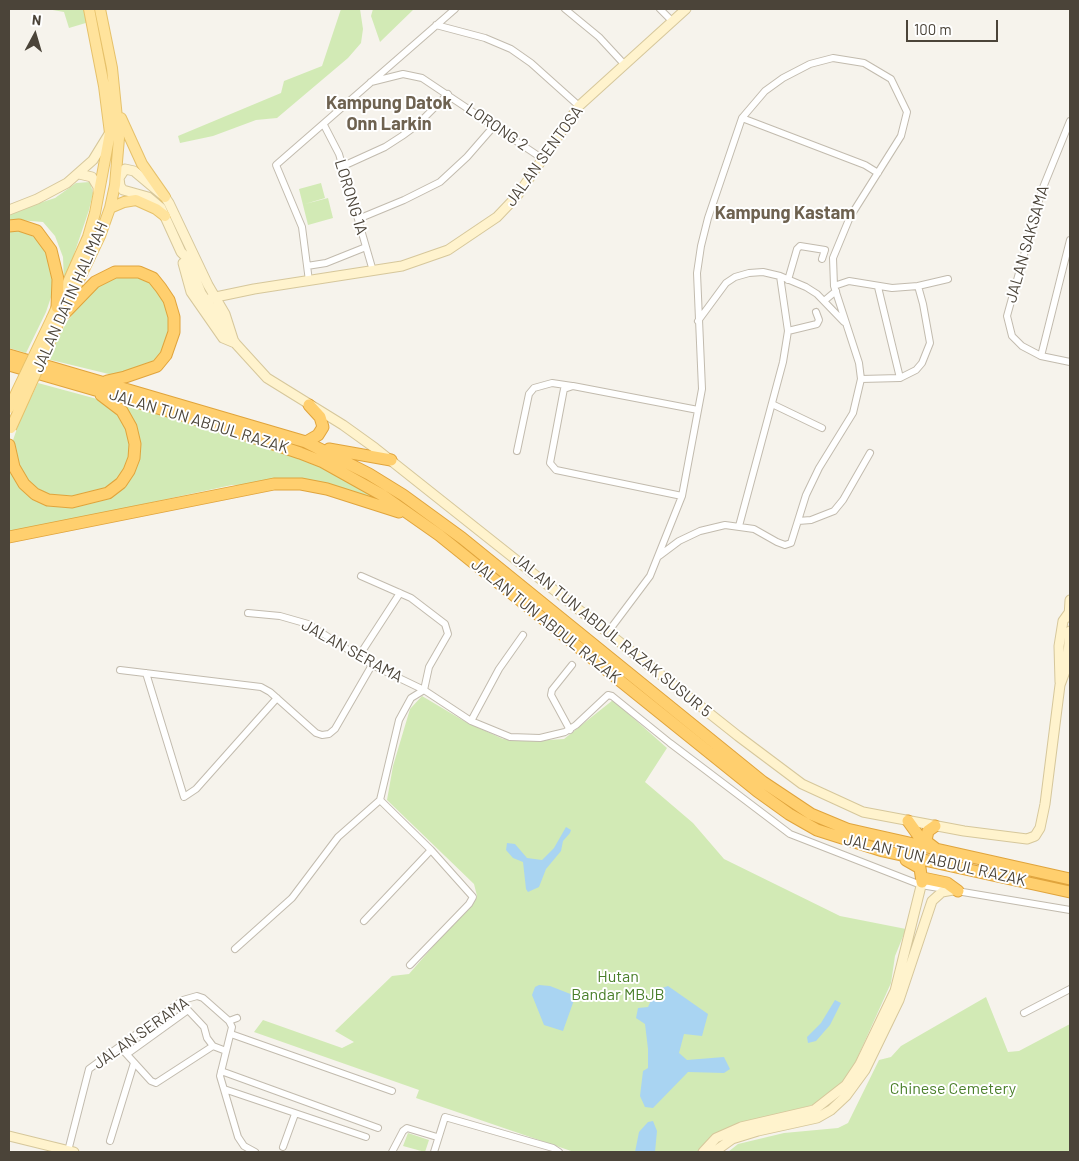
<!DOCTYPE html>
<html>
<head>
<meta charset="utf-8">
<style>
  body { margin:0 }
  #map { position:relative; width:1079px; height:1161px; overflow:hidden; background:#f6f3ec; font-family:Barlow,sans-serif }
  canvas { display:block }
  .frame { position:absolute; inset:0; border:10px solid #4b4439; pointer-events:none }
  .north { position:absolute; left:10px; top:10px; width:50px; height:50px; -webkit-text-stroke:4px #fff; paint-order:stroke; rotate:6deg; font-size:14px; font-weight:700; line-height:20px; text-align:center; color:#4b4439 }
  .north::after { content:''; display:block; margin:auto; width:18px; height:22px; background:#4b4439; clip-path:polygon(50% 0,100% 100%,50% 72%,0 100%) }
  .scale { position:absolute; left:906px; top:20px; width:92px; height:22px; box-sizing:border-box; border:2px solid #4b4439; border-top:0; padding-left:6px; font-size:15px; line-height:18px; white-space:nowrap; color:#4b4439; -webkit-text-stroke:4px #fff; paint-order:stroke }
</style>
</head>
<body>
<div id="map">
<canvas width="1079" height="1161"></canvas>
<div class="frame"></div>
<div class="north">N</div>
<div class="scale">100 m</div>
</div>
<script>
const c = document.querySelector('canvas').getContext('2d');
c.lineJoin = 'round';
function fill(path, color) {
  c.fillStyle = color;
  c.fill(path, 'evenodd');
}
function poly(rows) {
  const path = new Path2D();
  for (const r of rows) {
    path.moveTo(r[0], r[1]);
    for (let i = 2; i < r.length; i += 2) path.lineTo(r[i], r[i + 1]);
  }
  return path;
}
function stroke(path, color, width, dash) {
  c.strokeStyle = color;
  c.lineWidth = width;
  c.lineCap = dash ? 'butt' : 'round';
  c.setLineDash(dash || []);
  c.stroke(path);
}
function label(font, color, halo, rows, align = 'center') {
  c.font = font + ' Barlow,sans-serif';
  c.lineWidth = 4;
  c.setLineDash([]);
  c.textBaseline = 'middle';
  c.strokeStyle = halo;
  c.fillStyle = color;
  for (const [text, x, y, turn = 0] of rows) {
    c.save();
    c.translate(x, y);
    c.rotate((+turn || 0) * Math.PI / 180);
    c.textAlign = isNaN(turn) ? turn : align;
    if (halo) c.strokeText(text, 0, 0);
    c.fillText(text, 0, 0);
    c.restore();
  }
}
const green = poly([
  [47,9,86,9,89,22,69,28,64,12],
  [341,9,360,9,363,29,361,43,348,58,277,118,256,120,213,136,180,143,178,136,281,93,284,81,322,66],
  [373,9,414,9,380,42,371,16],
  [90,182,93,193,89,210,64,284,63,257,55,236,43,222,18,220,9,224,9,213,55,198,76,183],
  [321,183,325,198,305,204,328,198,333,218,308,225,299,189],
  [21,230,39,240,49,255,54,274,52,294,46,312,26,353,9,348,9,232],
  [128,275,147,280,169,302,174,332,157,359,142,367,117,376,47,359,66,323,85,297,107,280],
  [38,383,97,399,114,409,124,421,131,436,131,452,125,471,114,485,81,498,40,494,21,475,12,443,20,420],
  [115,399,315,460,394,505,302,484,232,485,9,533,9,466,13,476,24,490,37,500,98,501,137,456],
  [422,696,464,721,503,739,533,741,564,739,613,700,667,748,645,782,693,823,724,859,840,916,906,929,895,956,891,983,846,1083,821,1103,750,1121,698,1152,574,1152,416,1098,419,1090,254,1032,263,1020,342,1048,354,1042,335,1031,392,976,409,974,477,896,474,884,387,800,393,766,410,709],
  [986,997,1008,1052,1019,1051,1070,1024,1070,1152,728,1152,738,1144,784,1133,838,1128,848,1123,879,1060,891,1057,901,1046],
  [408,1133,429,1140,425,1152,403,1146]
]);
const water = poly([
  [566,827,571,830,570,833,563,841,561,851,546,869,539,887,528,892,526,889,523,862,513,858,506,850,507,843,515,844,527,858,542,860,554,848],
  [539,985,550,986,573,995,574,1000,563,1031,544,1025,532,995,535,987],
  [668,986,708,1014,702,1036,684,1034,679,1053,687,1060,724,1057,730,1069,724,1073,688,1072,653,1108,645,1107,640,1096,643,1071,648,1068,648,1049,645,1024,636,1018,638,1008,648,1007,656,990],
  [835,1000,841,1003,830,1025,816,1041,808,1043,807,1037,821,1023],
  [653,1121,657,1131,655,1152,635,1152,639,1132,648,1122]
]);
const street = poly([
  [565,9,599,37,624,64],
  [660,9,672,21],
  [436,25,485,38,511,49,531,63,579,106],
  [371,82,403,74,422,78,543,159],
  [742,118,865,165,878,173],
  [1070,121,1042,190,1007,316,1012,336,1022,346,1041,356,1070,362],
  [324,125,339,154,373,271],
  [341,167,385,147,402,136,417,125,448,94],
  [358,219,404,200,440,182,467,157,494,126],
  [307,266,326,263,366,247],
  [788,280,797,249,800,246,825,250,822,259],
  [309,281,302,227,276,165,455,9],
  [834,286,849,281,892,288,918,286,948,279],
  [878,287,900,378],
  [824,301,836,291],
  [698,321,726,283,735,277,749,273,763,272,780,276,806,287,817,294,844,322],
  [788,331,817,324,819,320,816,312],
  [1041,356,1070,240],
  [861,379,900,378,916,370,922,363,930,343,923,304,918,286],
  [772,404,822,428],
  [517,451,529,394,534,388,552,383,572,386],
  [682,496,556,470,550,463,563,394,564,389,573,386,698,410],
  [798,521,811,520,834,511,843,500,870,453],
  [739,526,783,362,788,331,780,276],
  [248,613,280,616,308,624,372,665,424,690,471,721,510,737,540,738,565,732,576,725,608,695,612,696,670,743,790,834,921,885,1070,910],
  [608,632,650,576,682,496,702,389,697,273,701,246,708,218,742,118,765,91,783,78,810,64,833,58,864,63,891,79,907,112,901,136,850,217,833,258,834,286,859,363,861,379,853,413,819,468,806,495,791,543,785,545,777,542,754,529,725,525,700,531,679,541,659,556],
  [359,656,400,593],
  [120,670,261,687,270,692,316,733,322,735,329,734,335,729,372,665],
  [146,673,184,797,196,789,277,698],
  [471,721,499,669,523,635],
  [570,730,551,695,552,690,572,665],
  [380,800,431,850,473,897,469,904,410,965],
  [364,921,431,850],
  [235,949,292,898,338,837,380,800,399,720,411,698,424,690,429,667,448,634,445,624,411,598,361,576],
  [1024,1013,1070,989],
  [229,1021,237,1018],
  [231,1034,392,1091],
  [120,1047,151,1081,156,1083,213,1046,226,1051],
  [127,1054,188,1010,204,1027,207,1038,213,1046],
  [221,1071,378,1128],
  [224,1089,366,1137],
  [110,1141,134,1063],
  [283,1147,295,1114],
  [68,1151,89,1069,183,1000,197,996,203,998,229,1021,232,1027,220,1076,238,1137,244,1146,255,1152],
  [392,1152,403,1131,407,1128,437,1137],
  [434,1152,445,1117,553,1148,559,1152]
]);
const secondary = poly([
  [79,174,92,177,98,187,98,191],
  [9,210,37,199,67,183,93,160,109,134],
  [183,263,191,292,223,338,235,343],
  [211,298,254,289,402,266,448,250,497,217,517,196,579,106,686,9],
  [233,339,225,314,208,285,169,203,165,197,134,171,125,169,119,178,120,186,123,190,148,197,161,208,181,252,187,258,201,293,236,344,267,378,343,425,375,448,738,736,802,784,863,812,964,831,1027,839,1035,836,1040,828,1045,804,1060,685,1067,666,1070,631],
  [1069,617,1070,600],
  [1060,682,1059,646,1063,621,1068,614],
  [9,1136,74,1152],
  [703,1152,716,1138,741,1127,814,1110,846,1085,860,1064,895,991,922,882],
  [714,1152,732,1139,758,1131,817,1118,831,1110,846,1096,865,1070,899,1000,932,901,942,892,953,890]
]);
const primary = poly([
  [121,118,142,164,165,197],
  [110,208,124,202,136,200,156,209,165,216],
  [52,318,88,237,95,213,110,133,104,86,89,9],
  [58,324,100,236,110,208,115,185,119,138,112,68,100,9]
]);
const highway = poly([
  [9,226,19,225,37,231,51,250,58,279,57,307],
  [65,313,95,282,115,272,139,272,153,278,161,288,169,300,174,317,174,332,166,355,157,366,125,377,107,381],
  [9,355,306,442,369,474,403,495,462,538,763,782,811,814,847,829,869,834,1070,879],
  [9,365,220,426,300,453,323,462,382,495,439,535,757,791,789,814,817,830,883,851,1070,892],
  [306,442,318,435,323,427,320,417,309,405],
  [9,445,14,467,24,484,35,494,48,500,72,502,108,493,121,483,129,471,134,458,135,444,131,427,122,411,101,395],
  [329,449,391,460],
  [9,537,274,484,301,484,327,489,399,512],
  [908,821,918,835,936,849],
  [926,840,928,831,935,826],
  [906,860,920,868,922,882],
  [923,878,947,883,958,891]
]);
const primaryBridge = poly([
  [9,408,52,318],
  [11,428,58,324]
]);
const streetNames = [
  ["LORONG 2",497,127,34],
  ["JALAN SENTOSA",544,156,-54],
  ["LORONG 1A",351,197,73],
  ["JALAN SAKSAMA",1027,244,-74],
  ["JALAN DATIN HALIMAH",70,297,-66],
  ["JALAN TUN ABDUL RAZAK",199,421,17],
  ["JALAN TUN ABDUL RAZAK",546,621,39],
  ["JALAN TUN ABDUL RAZAK SUSUR 5",612,635,39],
  ["JALAN SERAMA",352,651,29],
  ["JALAN TUN ABDUL RAZAK",935,860,13],
  ["JALAN SERAMA",141,1033,-35]
];
const parkNames = [
  ["Hutan",618,977],
  ["Bandar MBJB",618,995],
  ["Chinese Cemetery",953,1089]
];
const neighbourhoodNames = [
  ["Kampung Datok",389,103],
  ["Onn Larkin",389,124],
  ["Kampung Kastam",785,213]
];
fill(green, '#d2eab5');
fill(water, '#a9d4f2');
stroke(street, '#c2bbae', 8);
stroke(secondary, '#d6c79b', 11);
stroke(primary, '#e6c16a', 12);
stroke(highway, '#e0a43c', 13);
stroke(street, '#fff', 6);
stroke(secondary, '#fff3cd', 9);
stroke(primary, '#ffe39c', 10);
stroke(highway, '#ffcf6e', 11);
stroke(primaryBridge, '#e6c16a', 12, []);
stroke(primaryBridge, '#ffe39c', 10);
label('16px', '#4b4439', '#fff', streetNames);
label('16px', '#4a7f2a', '#fff', parkNames);
label('bold 18px', '#6e6250', '#fff', neighbourhoodNames);
</script>
</body>
</html>
